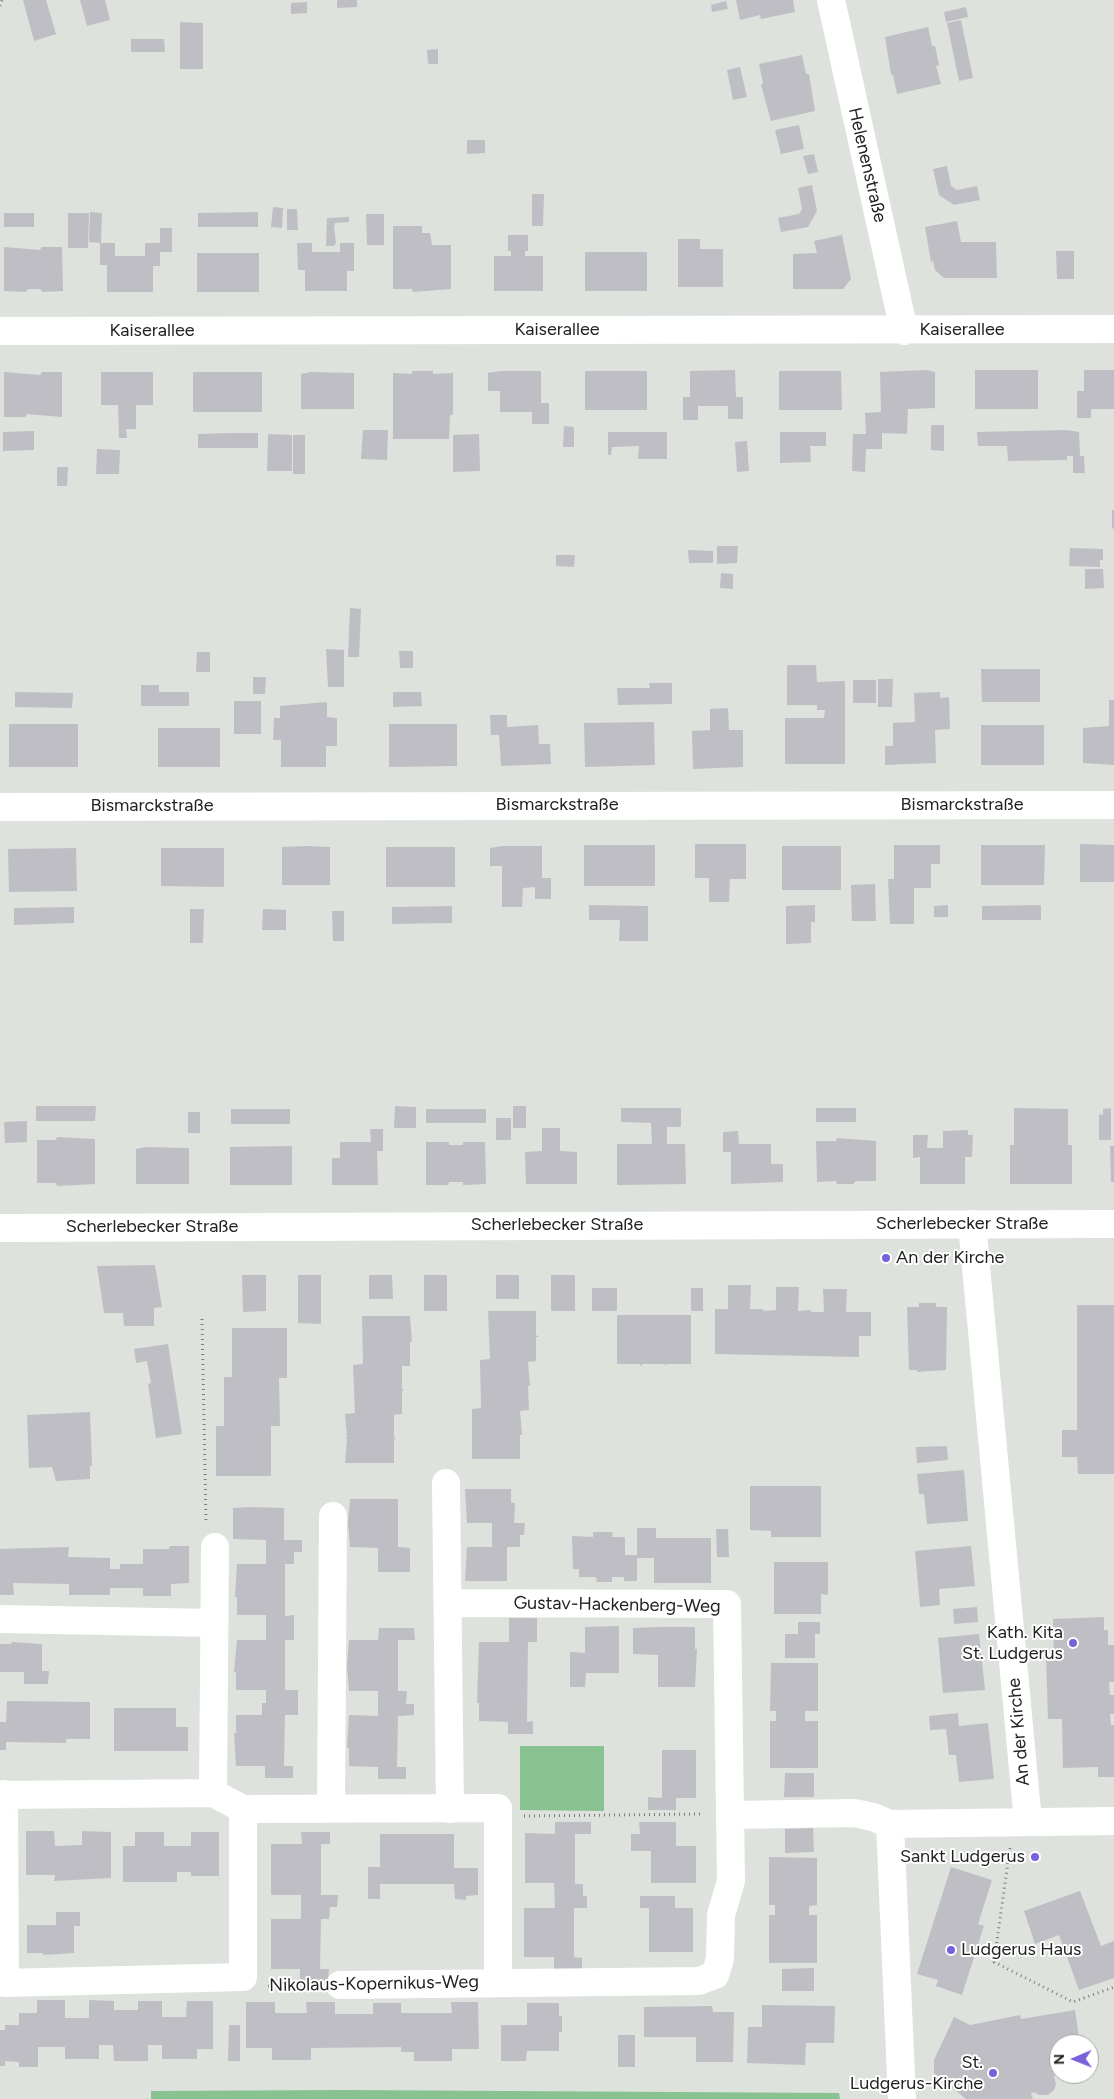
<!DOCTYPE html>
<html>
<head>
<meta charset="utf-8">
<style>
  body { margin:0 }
  #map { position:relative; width:1114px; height:2099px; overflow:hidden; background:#dde2dd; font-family:Figtree,sans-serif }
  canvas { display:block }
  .north { position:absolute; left:1049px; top:2034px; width:50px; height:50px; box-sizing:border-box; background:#fff; border:1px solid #a6a7a6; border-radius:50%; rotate:269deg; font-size:14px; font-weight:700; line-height:20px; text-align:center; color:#212321 }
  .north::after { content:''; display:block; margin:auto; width:18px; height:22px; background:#7961dc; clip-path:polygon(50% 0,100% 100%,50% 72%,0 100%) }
</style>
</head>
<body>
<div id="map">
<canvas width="1114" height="2099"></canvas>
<div class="north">N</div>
</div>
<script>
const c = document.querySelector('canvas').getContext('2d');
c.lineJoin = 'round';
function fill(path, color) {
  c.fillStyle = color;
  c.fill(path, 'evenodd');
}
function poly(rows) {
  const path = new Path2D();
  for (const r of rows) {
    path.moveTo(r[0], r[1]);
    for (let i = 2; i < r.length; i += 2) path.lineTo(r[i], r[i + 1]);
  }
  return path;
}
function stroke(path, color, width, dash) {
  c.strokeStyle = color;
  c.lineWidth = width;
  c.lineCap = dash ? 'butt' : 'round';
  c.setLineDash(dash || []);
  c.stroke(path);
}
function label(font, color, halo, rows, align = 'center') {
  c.font = font + ' Figtree,sans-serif';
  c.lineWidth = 4;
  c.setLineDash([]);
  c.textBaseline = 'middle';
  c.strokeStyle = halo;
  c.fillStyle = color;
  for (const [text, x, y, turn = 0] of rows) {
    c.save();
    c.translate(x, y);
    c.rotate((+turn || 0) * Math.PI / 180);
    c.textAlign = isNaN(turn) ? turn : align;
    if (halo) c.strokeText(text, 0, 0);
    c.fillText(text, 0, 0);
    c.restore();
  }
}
const green = poly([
  [520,1746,604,1746,604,1811,520,1810],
  [344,2090,839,2093,840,2099,151,2099,151,2091]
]);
const building = poly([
  [23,0,46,0,56,34,34,41],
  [80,0,105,0,110,20,87,26],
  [337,0,357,0,357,7,337,8],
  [736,0,793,0,795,12,761,19,760,15,740,20],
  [726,1,728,9,712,12,711,5],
  [307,2,307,13,291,14,291,3],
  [966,7,968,17,946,22,944,12],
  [961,20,973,78,959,81,947,23],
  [180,22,203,23,203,69,180,69],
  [928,27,932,46,935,46,939,65,936,66,941,84,897,94,893,75,891,74,885,37],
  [131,39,164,39,165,52,131,52],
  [438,49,438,64,428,64,427,50],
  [802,55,806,74,809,74,815,111,771,121,761,85,763,83,759,64],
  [740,67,747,97,733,100,727,70],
  [799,125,804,149,781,154,775,130],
  [467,140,485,140,485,153,467,154],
  [814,154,818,172,808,174,803,156],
  [947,166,951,186,957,190,977,186,980,200,954,205,939,195,933,169],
  [812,185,817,211,808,227,781,232,778,218,799,214,802,209,798,188],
  [532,194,544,194,543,226,532,226],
  [273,207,283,208,282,228,271,227],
  [287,209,297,209,298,230,287,230],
  [90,212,102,213,101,243,115,243,115,256,145,256,145,243,160,243,160,228,172,228,172,252,160,252,160,266,153,266,153,292,107,292,107,265,100,265,100,243,89,242],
  [258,212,258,227,198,227,198,213],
  [4,213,34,213,34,227,4,227],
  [68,213,89,213,88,248,68,248],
  [366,214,384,214,384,245,367,245],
  [349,217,349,222,335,223,334,227,336,243,334,246,326,246,327,218],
  [957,221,961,242,996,242,997,278,944,278,935,270,933,261,931,262,925,227],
  [393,226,422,226,422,233,430,233,432,245,451,245,451,289,413,292,412,289,393,289],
  [508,235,528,235,528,251,525,251,525,256,543,256,543,291,494,291,494,256,511,256,511,251,508,251],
  [842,235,851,279,843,289,793,289,793,254,817,253,814,241],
  [678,239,700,239,700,249,723,249,723,287,678,287],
  [297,243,312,243,312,252,340,252,340,243,354,243,354,271,347,271,347,291,305,291,305,270,298,270],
  [4,247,40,250,42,247,62,247,63,291,43,292,40,289,28,289,26,292,4,291],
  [1056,251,1074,251,1074,279,1057,279],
  [585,252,647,252,647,291,585,291],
  [197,253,259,253,259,292,197,292],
  [735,370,736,397,743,397,743,419,728,419,728,406,698,406,698,420,683,420,683,397,690,397,690,371],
  [926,370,935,372,935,408,908,409,907,434,882,433,882,449,866,449,865,472,852,471,853,434,866,434,865,413,881,412,880,372],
  [975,370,1038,370,1038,409,975,409],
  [1084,370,1114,370,1114,409,1091,409,1091,418,1077,418,1077,391,1084,391],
  [412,371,433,371,433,374,453,373,453,415,450,415,449,439,393,439,393,373,412,374],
  [501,371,541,371,541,403,549,403,549,424,532,424,532,412,500,412,500,391,488,391,488,373],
  [585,371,647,371,647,410,585,410],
  [779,371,841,371,842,410,779,410],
  [4,372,40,375,42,372,62,372,62,417,27,414,25,417,4,417],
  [101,372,153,372,153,405,136,405,136,429,126,429,127,438,119,438,118,405,101,405],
  [193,372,262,372,262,412,193,412],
  [310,372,354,373,354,409,301,409,301,374],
  [931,425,944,425,944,451,931,450],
  [564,426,574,427,574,447,563,447],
  [363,430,388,430,387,460,361,459],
  [1067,430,1079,432,1080,456,1084,456,1085,473,1073,473,1073,456,1067,456,1067,460,1008,461,1007,446,978,446,977,432],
  [34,431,34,450,3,451,3,432],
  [608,432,667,432,667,459,638,459,639,446,612,447,611,455,608,455],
  [780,432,826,432,826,446,810,446,811,462,780,463],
  [228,433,258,433,258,448,198,448,198,434],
  [268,434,292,435,292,471,267,471],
  [479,434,480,471,453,472,453,435],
  [293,435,305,435,305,474,293,474],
  [747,441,749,471,737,472,735,442],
  [97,449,120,450,119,474,96,474],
  [57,467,68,467,67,486,57,486],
  [1112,510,1114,510,1114,529,1112,528],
  [717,546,738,546,737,563,717,564],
  [1070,548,1103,549,1103,560,1100,560,1100,567,1069,566],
  [688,550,713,551,713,563,689,563],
  [556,555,575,555,574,567,556,566],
  [1085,569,1103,569,1104,588,1085,589],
  [721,573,733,574,733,589,720,588],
  [350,608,361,609,359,657,348,657],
  [326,649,344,650,344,687,328,687],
  [399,651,413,651,413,668,400,668],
  [197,652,210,652,210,672,196,672],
  [787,665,816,665,817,682,845,681,845,764,785,764,785,718,824,718,825,710,817,710,817,705,787,705],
  [981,669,1040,669,1040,702,982,702],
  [253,677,266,677,265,694,253,694],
  [878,679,893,679,892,707,878,707],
  [853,680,876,680,876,703,853,703],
  [649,683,672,683,672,704,618,705,617,688,650,688],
  [141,685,159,685,159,692,189,692,189,706,141,706],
  [15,692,73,693,72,708,15,707],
  [393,692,421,692,422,706,393,707],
  [940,692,940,698,949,697,950,729,935,730,936,763,885,765,885,746,893,746,893,723,915,722,914,693],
  [1109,700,1114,700,1114,765,1083,763,1083,728,1109,726],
  [234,701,261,701,261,734,234,734],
  [327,702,327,717,337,718,337,746,326,746,326,767,281,767,281,740,273,740,274,718,280,718,280,706],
  [728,708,729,730,743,730,743,767,693,769,692,731,710,730,710,709],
  [490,715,507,715,507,727,538,725,539,744,550,744,551,764,501,766,499,735,491,735],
  [654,722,655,765,585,767,584,723],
  [9,724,78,724,78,767,9,767],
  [389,724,457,724,457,766,389,767],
  [981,725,1044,725,1044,765,981,765],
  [158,728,220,728,220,767,158,767],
  [695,844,746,844,746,879,730,879,729,902,709,902,709,878,695,878],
  [1080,844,1114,845,1114,882,1080,882],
  [584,845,655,845,655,886,584,886],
  [894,845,940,845,940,864,931,864,931,888,914,888,914,924,890,924,888,879,894,879],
  [981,845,1045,845,1044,885,981,885],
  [306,846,330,847,330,885,282,885,282,847],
  [502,846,542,846,542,878,551,878,551,899,535,899,535,887,523,888,522,907,502,907,502,866,490,866,490,848],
  [782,846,841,846,841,890,782,890],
  [386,847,455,847,455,887,386,887],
  [76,848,77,891,9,892,8,849],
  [161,848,224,848,224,887,161,886],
  [875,884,876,921,852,921,851,885],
  [589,905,648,906,648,941,619,941,620,920,589,920],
  [815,905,815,922,811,922,811,943,786,944,786,906],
  [948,905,948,917,934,917,934,906],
  [1041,905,1041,920,982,920,982,906],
  [452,906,452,923,392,924,392,907],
  [74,907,74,923,14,925,14,908],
  [190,909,204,909,203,943,190,943],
  [263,909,286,910,286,930,262,930],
  [332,911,344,911,344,941,333,941],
  [36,1106,96,1106,95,1121,36,1121],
  [395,1106,416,1107,416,1128,394,1128],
  [513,1106,526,1106,526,1128,513,1128],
  [621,1108,681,1108,681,1127,667,1127,667,1144,685,1144,686,1184,617,1185,617,1144,652,1144,651,1123,621,1122],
  [816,1108,856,1108,856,1122,816,1122],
  [1014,1108,1068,1109,1068,1145,1072,1145,1072,1184,1010,1184,1010,1145,1014,1145],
  [1111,1108,1111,1140,1099,1140,1099,1114,1103,1115,1103,1109],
  [231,1109,290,1109,290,1124,231,1124],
  [426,1109,486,1109,486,1123,426,1123],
  [188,1112,200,1112,200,1133,188,1133],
  [496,1118,511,1118,511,1140,496,1140],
  [27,1121,27,1142,5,1143,4,1122],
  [542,1128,560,1128,560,1151,577,1152,577,1184,526,1184,525,1152,542,1151],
  [370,1129,383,1129,383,1151,377,1151,378,1185,332,1185,332,1158,340,1158,340,1142,371,1142],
  [968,1130,968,1135,973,1135,972,1157,965,1157,965,1184,920,1184,920,1157,913,1158,913,1135,928,1135,927,1148,943,1148,943,1131],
  [738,1131,739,1144,771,1144,771,1164,783,1164,783,1182,731,1184,731,1152,723,1152,723,1132],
  [57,1137,95,1139,95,1184,57,1186,56,1183,37,1183,37,1140,56,1140],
  [837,1138,876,1141,876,1181,856,1181,853,1184,837,1184,836,1181,817,1182,816,1141,836,1141],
  [426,1142,449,1142,449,1145,463,1145,463,1142,485,1142,486,1184,463,1185,463,1182,449,1182,448,1185,426,1185],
  [292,1146,292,1185,230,1185,230,1147],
  [1110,1146,1114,1146,1114,1182,1111,1182],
  [146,1147,189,1148,189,1184,136,1184,136,1149],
  [155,1265,162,1307,154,1308,154,1326,124,1326,123,1313,104,1313,97,1266],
  [242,1275,266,1275,266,1311,243,1312],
  [298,1275,321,1275,321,1324,298,1323],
  [369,1275,392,1275,393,1299,369,1299],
  [424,1275,447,1275,447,1311,424,1311],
  [496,1275,519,1275,519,1299,496,1299],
  [551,1275,575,1275,575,1311,551,1311],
  [728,1285,751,1285,750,1309,763,1309,763,1311,776,1310,776,1287,799,1287,798,1311,811,1310,811,1312,824,1312,823,1289,847,1289,846,1312,871,1312,871,1336,859,1336,859,1357,715,1354,715,1309,728,1309],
  [592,1288,617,1288,617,1311,592,1311],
  [691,1288,703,1288,703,1311,691,1311],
  [919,1303,936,1303,936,1307,947,1307,946,1370,917,1372,917,1370,909,1370,907,1307,919,1307],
  [1077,1305,1114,1305,1114,1474,1078,1474,1077,1457,1062,1457,1062,1430,1077,1430],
  [488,1311,536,1311,536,1335,539,1337,536,1337,536,1361,528,1362,530,1386,528,1386,529,1410,520,1411,522,1435,520,1435,520,1459,472,1459,472,1409,481,1408,480,1360,490,1359],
  [617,1315,691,1315,691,1364,667,1364,665,1366,665,1364,643,1364,640,1366,640,1364,617,1364],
  [362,1316,410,1316,412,1342,410,1342,410,1366,402,1366,402,1389,404,1390,402,1391,402,1414,394,1415,394,1437,396,1440,394,1439,394,1463,345,1463,347,1439,345,1439,347,1437,345,1414,355,1413,353,1365,363,1364],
  [232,1328,287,1328,287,1378,279,1378,280,1426,271,1426,271,1476,216,1476,216,1426,224,1426,224,1377,232,1377],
  [168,1344,182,1434,156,1438,148,1384,151,1383,147,1361,136,1363,134,1349],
  [90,1412,92,1466,90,1466,90,1479,56,1481,52,1467,29,1468,27,1415],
  [947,1446,948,1460,917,1463,916,1447],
  [964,1470,968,1521,927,1524,924,1494,919,1494,917,1474],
  [750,1486,821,1486,821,1537,771,1537,771,1531,750,1530],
  [465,1489,511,1489,511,1503,515,1503,514,1523,525,1523,524,1535,520,1535,520,1547,507,1547,507,1581,465,1581,467,1547,492,1547,492,1523,467,1523],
  [350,1499,398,1499,398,1547,410,1548,410,1572,378,1572,378,1548,350,1547,348,1523],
  [249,1507,284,1508,284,1540,302,1540,302,1552,294,1552,294,1564,285,1564,285,1616,294,1615,294,1640,285,1640,285,1690,298,1690,298,1715,285,1715,284,1766,293,1766,293,1778,265,1778,265,1766,236,1766,234,1733,236,1733,236,1715,262,1715,262,1703,266,1703,266,1690,236,1690,236,1672,234,1672,237,1640,266,1640,266,1615,237,1615,237,1597,235,1597,237,1564,266,1564,266,1540,233,1539,233,1508],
  [637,1528,656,1528,656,1538,711,1538,711,1583,654,1583,654,1558,637,1558,637,1581,624,1581,624,1577,612,1577,612,1582,597,1582,596,1577,579,1577,579,1569,573,1569,572,1536,593,1537,593,1532,613,1532,612,1537,625,1537,625,1555,637,1555],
  [716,1529,728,1529,729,1557,717,1557],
  [170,1546,189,1546,189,1583,171,1584,171,1596,143,1596,143,1588,110,1588,110,1595,69,1595,69,1584,13,1583,14,1595,0,1595,0,1549,69,1547,68,1557,110,1558,110,1569,120,1569,120,1564,143,1564,143,1549,169,1549],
  [971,1546,975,1586,939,1589,940,1605,920,1607,915,1551],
  [774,1562,828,1562,828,1595,821,1594,821,1614,774,1614],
  [977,1607,978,1622,954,1624,953,1609],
  [1104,1617,1104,1630,1108,1630,1108,1645,1114,1645,1114,1682,1109,1682,1110,1695,1114,1695,1114,1714,1110,1714,1111,1725,1114,1725,1114,1777,1098,1777,1098,1767,1063,1768,1062,1719,1048,1719,1046,1657,1054,1656,1053,1619],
  [509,1618,537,1618,537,1642,528,1642,527,1722,533,1721,533,1734,508,1734,508,1722,479,1721,479,1703,477,1703,479,1642,509,1642],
  [798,1622,820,1622,820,1634,815,1634,815,1658,785,1658,785,1634,798,1634],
  [619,1626,619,1673,586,1673,585,1687,570,1687,570,1652,585,1653,585,1627],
  [658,1627,695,1627,695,1649,697,1649,695,1687,658,1687,658,1655,633,1654,633,1628],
  [379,1628,414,1628,415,1640,398,1640,398,1691,407,1691,406,1704,414,1704,414,1715,398,1716,397,1767,406,1767,406,1779,378,1779,378,1767,349,1766,349,1748,347,1748,349,1715,378,1716,378,1691,349,1691,347,1666,349,1640,378,1640],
  [979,1634,985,1690,943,1693,938,1638],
  [12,1642,42,1644,42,1671,49,1671,48,1684,24,1684,24,1672,0,1672,0,1644,11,1644],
  [771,1663,818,1663,818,1711,805,1711,805,1721,818,1721,818,1768,770,1768,770,1721,776,1721,776,1711,770,1711],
  [7,1701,90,1702,90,1739,66,1739,66,1743,6,1742,6,1750,0,1750,0,1722,6,1722],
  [114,1708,176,1708,176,1727,188,1727,188,1751,114,1751],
  [958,1713,959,1726,988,1723,994,1779,959,1782,956,1755,949,1755,946,1729,930,1730,929,1716],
  [662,1750,696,1750,696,1798,676,1798,676,1810,648,1810,648,1797,662,1798],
  [785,1773,814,1773,814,1797,784,1797],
  [555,1822,591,1822,591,1834,575,1834,575,1884,583,1884,583,1896,587,1896,587,1908,574,1908,574,1957,582,1958,582,1969,554,1969,554,1957,524,1957,524,1908,555,1908,554,1883,525,1883,525,1833,555,1834],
  [639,1822,676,1822,676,1846,696,1846,696,1883,651,1883,651,1851,631,1851,631,1834,640,1834],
  [813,1828,814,1852,785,1853,785,1829],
  [26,1831,54,1831,55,1846,82,1845,82,1831,111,1832,111,1878,54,1881,55,1875,26,1875],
  [135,1832,164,1832,164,1846,191,1846,191,1832,219,1832,219,1876,191,1876,191,1872,177,1872,177,1882,123,1882,123,1846,135,1846],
  [301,1832,330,1832,330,1844,321,1844,321,1895,338,1895,337,1907,330,1907,329,1919,321,1919,320,1969,329,1969,328,1981,300,1981,300,1969,271,1969,271,1919,301,1919,301,1895,271,1895,271,1844,302,1844],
  [380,1834,454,1834,454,1868,478,1868,478,1895,466,1896,466,1900,455,1899,454,1884,380,1884,380,1899,368,1899,368,1867,380,1867],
  [769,1857,817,1858,817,1905,809,1906,809,1915,817,1915,817,1963,769,1963,769,1915,775,1915,775,1905,769,1905],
  [951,1867,992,1880,978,1924,984,1926,962,1995,936,1986,938,1980,917,1974],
  [1080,1891,1101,1946,1114,1941,1114,1978,1079,1990,1059,1935,1035,1944,1024,1911],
  [640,1896,675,1896,675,1908,693,1908,693,1952,649,1952,649,1908,640,1908],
  [56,1912,80,1912,80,1926,74,1926,74,1953,43,1955,43,1953,27,1953,27,1925,56,1925],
  [814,1968,814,1991,782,1991,782,1969],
  [37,2000,65,2000,65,2018,89,2018,89,2000,114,2001,114,2010,138,2010,138,2001,162,2001,162,2017,186,2017,187,2001,213,2001,213,2049,197,2049,197,2059,162,2059,162,2045,148,2045,148,2061,114,2061,113,2045,99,2045,99,2059,65,2059,65,2047,38,2047,38,2067,19,2067,19,2062,5,2061,5,2066,0,2066,0,2030,5,2030,5,2025,19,2025,19,2013,37,2013],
  [246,2002,275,2002,275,2013,307,2013,306,2002,335,2002,335,2014,373,2014,373,2003,401,2003,401,2013,452,2013,451,2002,478,2002,479,2049,452,2049,452,2061,414,2061,414,2052,401,2052,401,2047,311,2048,311,2060,272,2060,272,2048,246,2048],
  [527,2003,559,2003,559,2016,562,2016,562,2032,559,2032,559,2051,527,2051,526,2061,501,2061,501,2025,527,2025],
  [762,2005,835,2006,834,2043,806,2043,805,2065,747,2063,748,2027,762,2027],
  [712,2006,713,2012,734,2012,733,2062,696,2062,696,2037,644,2037,644,2007],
  [1075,2010,1080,2044,1059,2044,1059,2073,1054,2076,1056,2085,1054,2090,1048,2095,1039,2095,1034,2092,1031,2094,1033,2099,966,2099,934,2073,934,2060,954,2017,970,2025,1020,2015,1021,2019],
  [229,2025,240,2025,240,2061,228,2061],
  [618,2035,635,2035,635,2067,618,2067]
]);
const path = poly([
  [0,6,2,0],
  [202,1319,206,1522],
  [524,1816,702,1814],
  [1010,1848,994,1962,1073,2002,1114,1987],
  [268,1986,314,1985]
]);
const street = poly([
  [831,0,904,331],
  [0,331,1114,329],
  [0,807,1114,805],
  [972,1224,1028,1822],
  [446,1483,450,1809],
  [0,1619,214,1623],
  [213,1793,215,1547],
  [4,1794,5,1983,243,1977,243,1809],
  [0,1795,213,1793,243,1809,498,1808,498,1982],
  [331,1808,333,1516],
  [731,1815,854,1813,873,1817,890,1824,1114,1821],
  [890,1824,902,2099],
  [340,1985,699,1981,715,1975,720,1959,721,1915,731,1881,727,1604,448,1603]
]);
const secondary = poly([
  [0,1228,1114,1224]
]);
const markers = [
  [886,1258,5,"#7961dc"],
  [1073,1643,5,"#7961dc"],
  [1035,1857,5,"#7961dc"],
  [951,1950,5,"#7961dc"],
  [993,2073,5,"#7961dc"]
];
const streetNames = [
  ["Helenenstraße",867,165,77],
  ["Kaiserallee",557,330],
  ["Kaiserallee",962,330],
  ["Kaiserallee",152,331],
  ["Bismarckstraße",557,805],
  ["Bismarckstraße",962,805],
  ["Bismarckstraße",152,806],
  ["Scherlebecker Straße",962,1224],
  ["Scherlebecker Straße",557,1225],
  ["Scherlebecker Straße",152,1227],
  ["Gustav-Hackenberg-Weg",617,1605,1],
  ["An der Kirche",1019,1732,-95],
  ["Nikolaus-Kopernikus-Weg",374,1984,-1]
];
const poiNames = [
  ["An der Kirche",896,1258,"left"],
  ["Kath. Kita",1063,1633],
  ["St. Ludgerus",1063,1654],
  ["Sankt Ludgerus",1025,1857],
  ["Ludgerus Haus",961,1950,"left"],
  ["St.",983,2063],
  ["Ludgerus-Kirche",983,2084]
];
fill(green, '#87c290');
fill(building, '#bfbec5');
stroke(path, '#7a7e7a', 3, [1, 4]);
stroke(street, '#fff', 28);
stroke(secondary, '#fff', 28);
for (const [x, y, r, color] of markers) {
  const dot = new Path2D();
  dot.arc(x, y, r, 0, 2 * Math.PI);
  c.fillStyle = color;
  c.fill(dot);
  stroke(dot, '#fff', 2);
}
label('18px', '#212321', '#fff', streetNames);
label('18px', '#212321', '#fff', poiNames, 'right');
</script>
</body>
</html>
